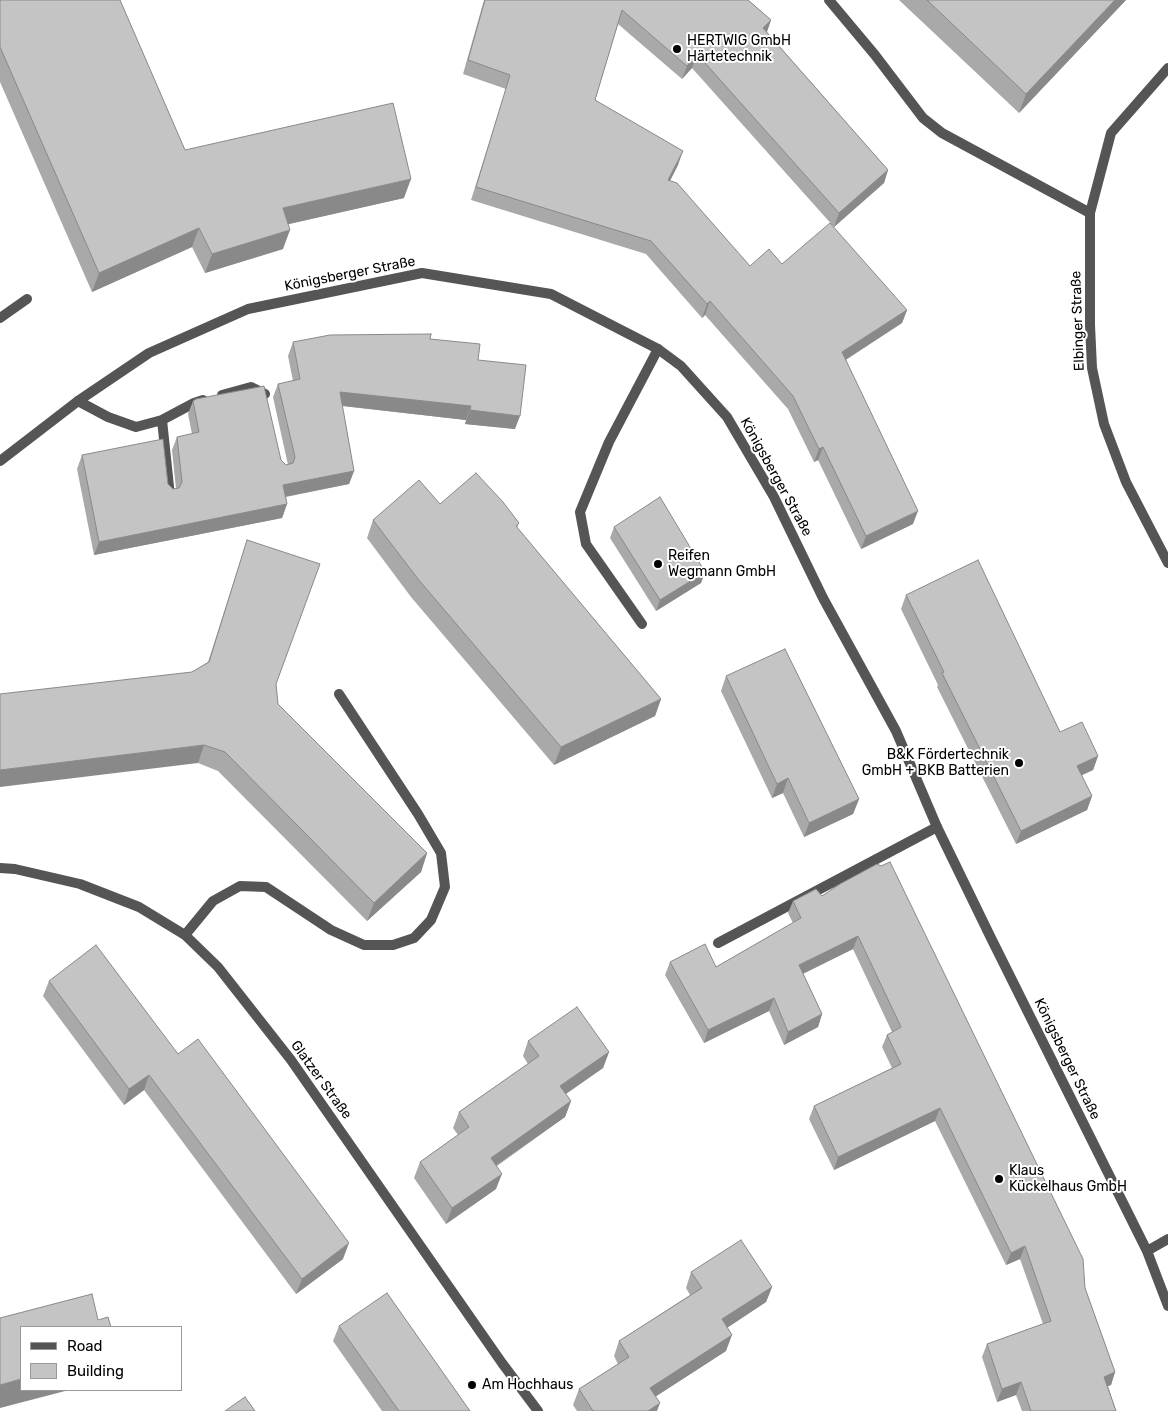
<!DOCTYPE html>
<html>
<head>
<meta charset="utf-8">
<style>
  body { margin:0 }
  #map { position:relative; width:1168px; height:1411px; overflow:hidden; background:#fff; font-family:Rubik,sans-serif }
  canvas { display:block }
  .legend { position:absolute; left:20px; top:1326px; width:162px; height:65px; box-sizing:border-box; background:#fff; border:1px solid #999; margin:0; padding:6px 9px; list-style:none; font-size:15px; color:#000 }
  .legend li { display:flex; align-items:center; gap:10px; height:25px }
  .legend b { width:25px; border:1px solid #999 }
</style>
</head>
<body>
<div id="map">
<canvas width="1168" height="1411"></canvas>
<ul class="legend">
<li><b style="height:6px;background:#555"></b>Road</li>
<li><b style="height:14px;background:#c4c4c4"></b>Building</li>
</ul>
</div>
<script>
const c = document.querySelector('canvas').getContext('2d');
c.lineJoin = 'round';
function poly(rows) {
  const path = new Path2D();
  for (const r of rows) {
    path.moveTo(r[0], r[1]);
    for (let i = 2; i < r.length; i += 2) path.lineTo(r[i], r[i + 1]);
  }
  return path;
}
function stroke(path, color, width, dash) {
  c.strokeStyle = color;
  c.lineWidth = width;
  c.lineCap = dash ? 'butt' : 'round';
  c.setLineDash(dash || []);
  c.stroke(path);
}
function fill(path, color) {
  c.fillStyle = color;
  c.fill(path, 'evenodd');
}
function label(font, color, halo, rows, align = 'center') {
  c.font = font + ' Rubik,sans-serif';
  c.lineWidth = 4;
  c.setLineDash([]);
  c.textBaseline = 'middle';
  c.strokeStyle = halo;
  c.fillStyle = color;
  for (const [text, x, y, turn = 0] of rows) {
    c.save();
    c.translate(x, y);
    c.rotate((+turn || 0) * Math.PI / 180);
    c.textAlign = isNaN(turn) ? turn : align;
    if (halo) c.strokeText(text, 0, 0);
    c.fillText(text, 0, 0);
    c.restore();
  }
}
const service = poly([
  [829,0,875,55,923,118,942,133,1090,213],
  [0,318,27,299],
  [222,395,251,387,265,394],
  [78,401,108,417,136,427,162,420,194,403,203,400],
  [162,420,170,496],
  [642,624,586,544,580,512,609,442,658,349],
  [185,935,213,901,240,886,266,887,331,930,364,945,393,945,414,938,431,920,445,887,441,853,418,814,339,694],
  [718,943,937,827]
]);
const minor = poly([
  [1168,68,1111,133,1090,213,1090,325,1092,368,1104,424,1126,482,1168,563],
  [0,461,78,401,149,353,248,309,422,273,551,294,658,349,681,366,727,417,774,497,823,598,896,731,937,827,991,938,1147,1251,1168,1306],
  [0,868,15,869,80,884,139,907,185,935,218,967,291,1060,502,1363,538,1411],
  [1147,1251,1168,1239]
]);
const wall = poly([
  [0,0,185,150,404,198,288,224,283,249,205,273,192,247,92,292,0,82],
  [484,0,748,0,771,20,767,32,888,170,884,183,834,227,692,68,682,79,618,24,595,100,678,165,670,181,750,266,782,264,907,310,902,323,846,360,913,524,861,549,818,460,814,462,788,409,705,315,702,318,646,254,471,200,506,89,463,74],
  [899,0,1126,0,1019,113],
  [430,339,478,360,515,429,465,424,466,420,342,406,354,471,349,484,286,497,287,504,282,518,94,555,77,469,82,455,168,484,173,489,176,489,172,450,177,437,192,434,188,414,193,401,281,460,286,465,288,465,273,397,278,384,293,381,288,356,293,342],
  [440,504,519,523,517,528,661,699,655,716,554,765,411,597,367,538,373,520],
  [614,527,705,572,701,583,656,611,610,538],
  [247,540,276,684,278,704,427,853,421,872,367,921,218,771,198,763,192,672,208,662,241,559],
  [906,595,1060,732,1098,756,1093,770,1081,775,1092,796,1087,810,1016,844,937,687,938,685,901,609],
  [726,676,859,799,853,814,804,837,783,793,772,798,721,691],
  [840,884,1085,1288,1115,1372,1111,1385,1108,1386,1116,1411,1022,1411,1016,1395,997,1402,982,1357,987,1344,1043,1324,1020,1259,1006,1265,935,1121,834,1170,809,1119,814,1106,892,1068,882,1047,887,1035,892,1032,853,949,803,974,822,1014,818,1027,784,1045,769,1011,704,1043,665,975,670,962,716,967,793,923,788,913,793,901,822,896],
  [49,981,178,1054,343,1259,296,1294,144,1090,124,1105,43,996],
  [528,1041,609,1052,603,1068,566,1094,571,1101,565,1117,497,1166,496,1189,446,1224,414,1178,420,1162,458,1135,453,1128,459,1112,528,1064,523,1056],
  [691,1272,772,1287,766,1302,727,1328,726,1351,655,1397,657,1411,577,1411,573,1405,579,1389,618,1364,614,1356,619,1341,690,1295,686,1288],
  [339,1326,470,1411,382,1411,333,1341]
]);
const shadedWall = poly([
  [1115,0,1126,0,1019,113,1026,94],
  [771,20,766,34,763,28],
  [697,54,692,68,682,79,687,66],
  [683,151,678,165,663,194,668,180],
  [888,170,884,183,834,227,839,213],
  [411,179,404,198,276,227,283,208],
  [199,228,192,247,92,292,99,273],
  [290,230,283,249,205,273,212,254],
  [710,301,705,315,702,318,707,304],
  [907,310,902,323,837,365,842,352],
  [340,392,471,406,466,420,335,405],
  [470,410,520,416,515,429,465,424],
  [823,447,818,460,814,462,819,449],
  [354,471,349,484,278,498,283,485],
  [287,504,282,518,94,555,99,542],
  [918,511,913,524,861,549,866,536],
  [705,572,701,583,656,611,660,600],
  [661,699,655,716,554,765,561,747],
  [204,745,198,763,0,787,0,770],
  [1098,756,1093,770,1072,780,1077,766],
  [788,778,783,793,772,798,777,784],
  [1092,796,1087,810,1016,844,1021,831],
  [859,799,853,814,804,837,809,823],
  [427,853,421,872,367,921,374,903],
  [858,936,853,949,794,978,799,965],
  [774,998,769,1011,704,1043,708,1030],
  [822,1014,818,1027,784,1045,788,1032],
  [609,1052,603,1068,554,1102,560,1086],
  [149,1075,144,1090,124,1105,129,1089],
  [571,1101,565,1117,485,1173,491,1158],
  [940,1108,935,1121,834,1170,838,1157],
  [502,1174,496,1189,446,1224,452,1208],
  [349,1243,343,1259,296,1294,302,1279],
  [1025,1246,1020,1259,1006,1265,1011,1253],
  [772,1287,766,1302,716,1335,722,1319],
  [732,1335,726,1351,644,1404,650,1388],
  [1115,1372,1111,1385,1100,1389,1104,1377],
  [21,1379,21,1390,69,1390,0,1408,0,1385],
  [1021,1382,1016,1395,997,1402,1002,1389],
  [660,1403,657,1411,648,1411]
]);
const building = poly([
  [0,0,120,0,185,150,393,103,411,179,283,208,290,230,212,254,199,228,99,273,0,47,0,0],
  [485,0,748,0,771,20,763,28,888,170,839,213,697,54,687,66,622,10,595,100,683,151,668,180,677,183,750,266,769,249,782,264,830,223,907,310,842,352,918,511,866,536,823,447,819,449,793,396,710,301,707,304,651,241,476,187,510,75,468,60,485,0],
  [927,0,1115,0,1026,94,927,0],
  [431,334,430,339,480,344,478,360,526,365,520,416,470,410,471,406,340,392,354,471,283,485,287,504,99,542,82,455,163,439,168,484,173,489,179,488,182,482,177,437,199,432,193,401,196,399,264,386,281,460,286,465,293,463,295,457,278,384,300,379,293,342,330,335,431,334],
  [476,473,503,502,519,523,516,526,661,699,561,747,418,579,373,520,419,480,440,504,476,473],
  [660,497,705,572,660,600,614,527,660,497],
  [247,540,320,564,276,684,278,704,427,853,374,903,225,752,204,745,0,770,0,694,192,672,209,662,247,540],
  [978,560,1060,732,1082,722,1098,756,1077,766,1092,796,1021,831,942,673,944,672,906,595,978,560],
  [785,649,859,799,809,823,788,778,777,784,726,676,785,649],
  [890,862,1083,1259,1085,1288,1115,1372,1104,1377,1116,1411,1031,1411,1021,1382,1002,1389,987,1344,1051,1321,1025,1246,1011,1253,940,1108,838,1157,814,1106,901,1064,887,1035,901,1027,858,936,799,965,822,1014,788,1032,774,998,708,1030,670,962,705,944,716,967,801,918,793,901,816,889,822,896,840,884,877,864,881,866,890,862],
  [96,945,178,1054,198,1039,349,1243,302,1279,149,1075,129,1089,49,981,96,945],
  [577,1007,609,1052,560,1086,571,1101,491,1158,502,1174,452,1208,420,1162,469,1127,459,1112,539,1056,528,1041,577,1007],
  [741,1240,772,1287,722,1319,732,1335,650,1388,660,1403,648,1411,593,1411,579,1389,629,1357,619,1341,702,1288,691,1272,741,1240],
  [387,1293,470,1411,399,1411,339,1326,387,1293],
  [92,1294,98,1320,108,1317,111,1327,21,1327,21,1379,0,1385,0,1318,92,1294],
  [245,1397,255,1411,225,1411,245,1397]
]);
const markers = [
  [677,49,5,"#000"],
  [658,564,5,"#000"],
  [1019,763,5,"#000"],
  [999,1179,5,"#000"],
  [472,1385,5,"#000"]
];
const poiNames = [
  ["HERTWIG GmbH",687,41],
  ["Härtetechnik",687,57],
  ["Reifen",668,556],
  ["Wegmann GmbH",668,572],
  ["B&K Fördertechnik",1009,755,"right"],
  ["GmbH + BKB Batterien",1009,771,"right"],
  ["Klaus",1009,1171],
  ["Kückelhaus GmbH",1009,1187],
  ["Am Hochhaus",482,1385]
];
const streetNames = [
  ["Königsberger Straße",350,274,-11],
  ["Elbinger Straße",1078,321,-92],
  ["Königsberger Straße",776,477,61],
  ["Königsberger Straße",1067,1059,64],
  ["Glatzer Straße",321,1080,54]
];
stroke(service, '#555', 10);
stroke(minor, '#555', 10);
fill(wall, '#a9a9a9');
fill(shadedWall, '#898989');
fill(building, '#c4c4c4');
stroke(building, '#898989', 1);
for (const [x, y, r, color] of markers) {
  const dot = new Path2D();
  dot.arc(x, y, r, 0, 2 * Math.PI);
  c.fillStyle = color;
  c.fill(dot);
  stroke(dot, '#fff', 2);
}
label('14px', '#000', '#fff', poiNames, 'left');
label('14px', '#000', '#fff', streetNames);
</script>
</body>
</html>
